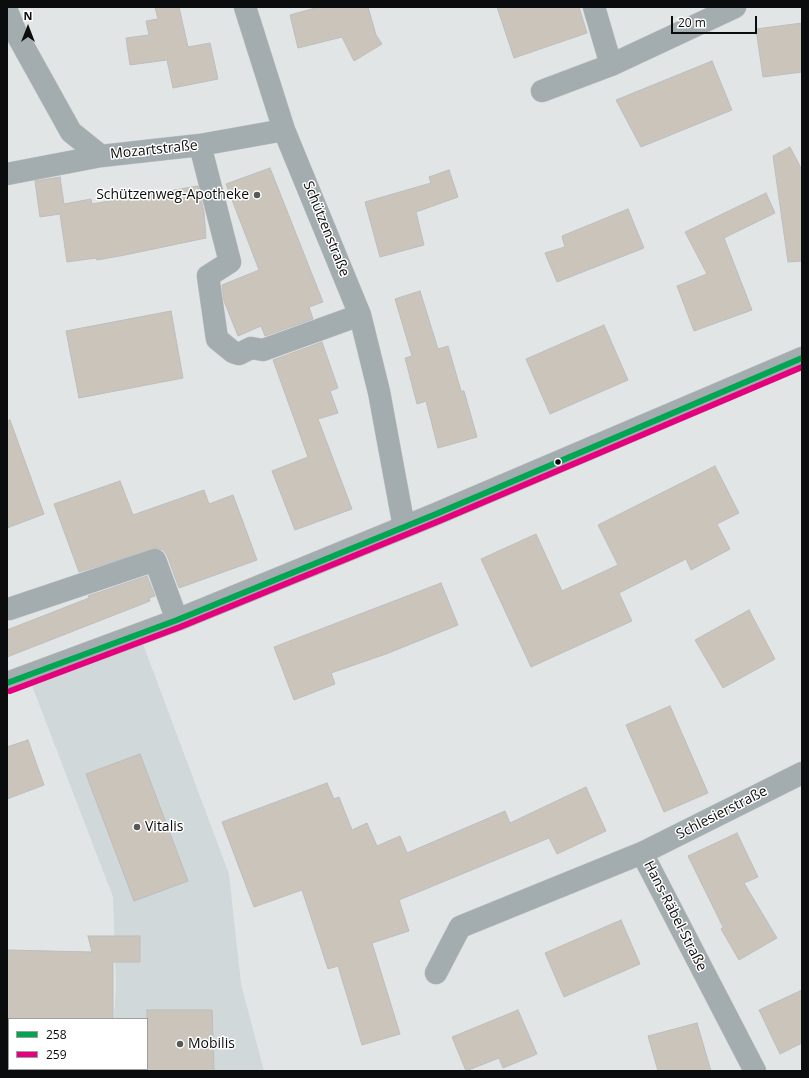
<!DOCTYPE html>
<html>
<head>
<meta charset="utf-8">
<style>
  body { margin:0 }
  #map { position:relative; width:809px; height:1078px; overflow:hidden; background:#e2e5e6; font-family:"Open Sans",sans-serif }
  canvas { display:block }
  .frame { position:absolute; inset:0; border:8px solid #0b0c0d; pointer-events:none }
  .legend { position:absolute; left:8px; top:1018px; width:140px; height:52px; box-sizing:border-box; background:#fff; border:1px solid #9d9e9e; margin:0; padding:5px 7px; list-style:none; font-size:12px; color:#0b0c0d }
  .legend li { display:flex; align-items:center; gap:8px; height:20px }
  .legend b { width:20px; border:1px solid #9d9e9e }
  .north { position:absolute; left:8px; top:8px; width:40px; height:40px; -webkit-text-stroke:3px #fff; paint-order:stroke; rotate:0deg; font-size:11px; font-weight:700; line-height:16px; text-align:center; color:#0b0c0d }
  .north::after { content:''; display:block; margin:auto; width:14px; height:18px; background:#0b0c0d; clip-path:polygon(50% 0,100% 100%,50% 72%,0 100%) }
  .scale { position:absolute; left:671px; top:16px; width:86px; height:18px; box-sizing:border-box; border:2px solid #0b0c0d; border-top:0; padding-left:5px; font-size:12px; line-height:14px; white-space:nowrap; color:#0b0c0d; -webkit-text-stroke:3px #fff; paint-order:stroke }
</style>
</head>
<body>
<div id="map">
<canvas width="809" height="1078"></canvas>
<div class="frame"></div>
<ul class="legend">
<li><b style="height:5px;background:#00a651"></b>258</li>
<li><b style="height:5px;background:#e5007d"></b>259</li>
</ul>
<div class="north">N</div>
<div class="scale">20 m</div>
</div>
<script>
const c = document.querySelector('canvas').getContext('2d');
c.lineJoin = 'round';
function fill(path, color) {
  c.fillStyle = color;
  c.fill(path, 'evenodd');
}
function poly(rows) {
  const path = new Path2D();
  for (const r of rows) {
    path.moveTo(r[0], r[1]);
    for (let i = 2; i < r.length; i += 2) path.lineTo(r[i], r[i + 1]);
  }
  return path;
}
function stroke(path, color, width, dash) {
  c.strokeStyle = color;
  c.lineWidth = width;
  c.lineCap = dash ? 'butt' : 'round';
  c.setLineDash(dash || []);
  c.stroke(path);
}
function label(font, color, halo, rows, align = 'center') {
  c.font = font + ' "Open Sans",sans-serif';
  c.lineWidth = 3;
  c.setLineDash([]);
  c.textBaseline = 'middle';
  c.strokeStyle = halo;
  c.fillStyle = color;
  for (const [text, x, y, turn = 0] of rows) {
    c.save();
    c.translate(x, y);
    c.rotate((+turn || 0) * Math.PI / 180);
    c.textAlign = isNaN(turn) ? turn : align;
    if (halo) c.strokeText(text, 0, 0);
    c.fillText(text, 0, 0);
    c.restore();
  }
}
const built = poly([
  [143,644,229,874,241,984,264,1071,111,1071,111,1069,147,1069,147,1019,114,1019,116,985,113,897,31,683]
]);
const building = poly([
  [155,7,179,7,188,47,210,43,218,79,173,88,167,60,130,65,126,38,149,35,146,21,158,19,155,7],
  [319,7,368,7,376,35,382,44,354,61,342,37,298,48,290,15,319,7],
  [497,7,579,7,587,33,514,58,497,7],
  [802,23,802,72,763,77,756,29,802,23],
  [712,61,732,110,641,147,616,100,712,61],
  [790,147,802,170,802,261,788,262,773,156,790,147],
  [270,168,323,302,309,307,313,319,265,336,261,326,238,336,224,301,222,285,259,270,226,184,270,168],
  [449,170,458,197,416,212,424,245,380,257,365,202,431,183,429,177,449,170],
  [60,177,64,204,91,199,92,204,198,186,204,212,206,238,125,255,97,260,96,258,67,262,60,214,40,217,35,181,60,177],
  [766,193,775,213,724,238,752,310,694,331,677,286,707,274,685,232,766,193],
  [628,209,644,248,557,282,545,253,565,247,562,236,628,209],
  [420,291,438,349,448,346,461,391,464,391,477,437,438,448,426,401,417,404,405,358,412,356,395,299,420,291],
  [171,311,183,378,79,398,66,331,171,311],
  [604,325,628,380,550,414,526,359,604,325],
  [322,342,338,388,330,391,338,413,318,419,352,509,295,530,272,471,308,457,273,360,322,342],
  [10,420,44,514,7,528,7,421,10,420],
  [715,466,739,513,717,524,730,549,691,570,686,559,619,593,632,621,531,667,481,559,536,534,562,591,618,565,598,525,715,466],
  [120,481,133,515,204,490,209,504,233,495,257,560,179,588,167,555,163,550,157,548,79,572,54,504,120,481],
  [147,576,155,596,149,598,150,601,7,657,7,630,89,598,88,596,147,576],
  [441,583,458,625,386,654,331,673,335,684,294,700,274,647,441,583],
  [749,610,775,659,723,688,695,640,749,610],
  [670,706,708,793,664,812,626,725,670,706],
  [28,740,44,785,7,799,7,747,28,740],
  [140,754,188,881,134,901,86,774,140,754],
  [327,783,334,799,339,797,352,830,367,823,377,846,400,836,407,853,505,811,510,823,586,787,606,831,557,854,549,838,399,900,409,931,372,943,400,1034,362,1045,338,966,328,969,302,890,254,907,222,822,327,783],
  [737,833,758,877,744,883,777,938,739,960,721,929,723,927,688,856,737,833],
  [621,920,640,964,564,997,545,953,621,920],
  [88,936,140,936,140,962,113,962,113,1019,7,1019,7,950,92,952,88,936],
  [802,990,802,1043,780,1054,759,1010,802,990],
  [147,1010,212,1010,214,1071,147,1071,147,1010],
  [518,1010,537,1054,503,1068,499,1058,466,1071,452,1037,518,1010],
  [697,1023,711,1071,658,1071,648,1036,697,1023]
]);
const minor = poly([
  [245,7,284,130,360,315,379,392,404,527],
  [594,7,611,65],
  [7,11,16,33,71,132,101,156,200,145,284,130],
  [542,91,611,65,735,7],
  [200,145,230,262,208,276,217,339,233,352,239,354,251,348,263,350,360,315],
  [7,174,101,156],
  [9,609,155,560,177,620],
  [7,683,177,620,436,514,802,358],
  [642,853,802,773],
  [436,973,460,927,642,853,755,1071]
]);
const bus1 = poly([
  [7,683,177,620,436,514,802,358]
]);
const bus2 = poly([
  [10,691,180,627,439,521,802,367]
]);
const markers = [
  [257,195,4,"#565859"],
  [558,462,3.5,"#0b0c0d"],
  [137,827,4,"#565859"],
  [180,1044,4,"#565859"]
];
const streetNames = [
  ["Mozartstraße",154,150,-6],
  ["Schützenstraße",326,229,68],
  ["Schlesierstraße",722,813,-27],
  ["Hans-Räbel-Straße",675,916,63]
];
const poiNames = [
  ["Schützenweg-Apotheke",249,195,"right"],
  ["Vitalis",145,827],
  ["Mobilis",188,1044]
];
fill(built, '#d0d8da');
fill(building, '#cbc4bb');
stroke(building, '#bcbdbd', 1);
stroke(minor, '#c0c2c2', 23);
stroke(minor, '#a3acae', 22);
stroke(bus1, '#00a651', 6);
stroke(bus2, '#e5007d', 6);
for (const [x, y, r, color] of markers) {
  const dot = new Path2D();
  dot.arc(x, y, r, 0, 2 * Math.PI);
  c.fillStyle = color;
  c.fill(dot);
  stroke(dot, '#fff', 1.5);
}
label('14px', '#0b0c0d', '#fff', streetNames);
label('14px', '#0b0c0d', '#fff', poiNames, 'left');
</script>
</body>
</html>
